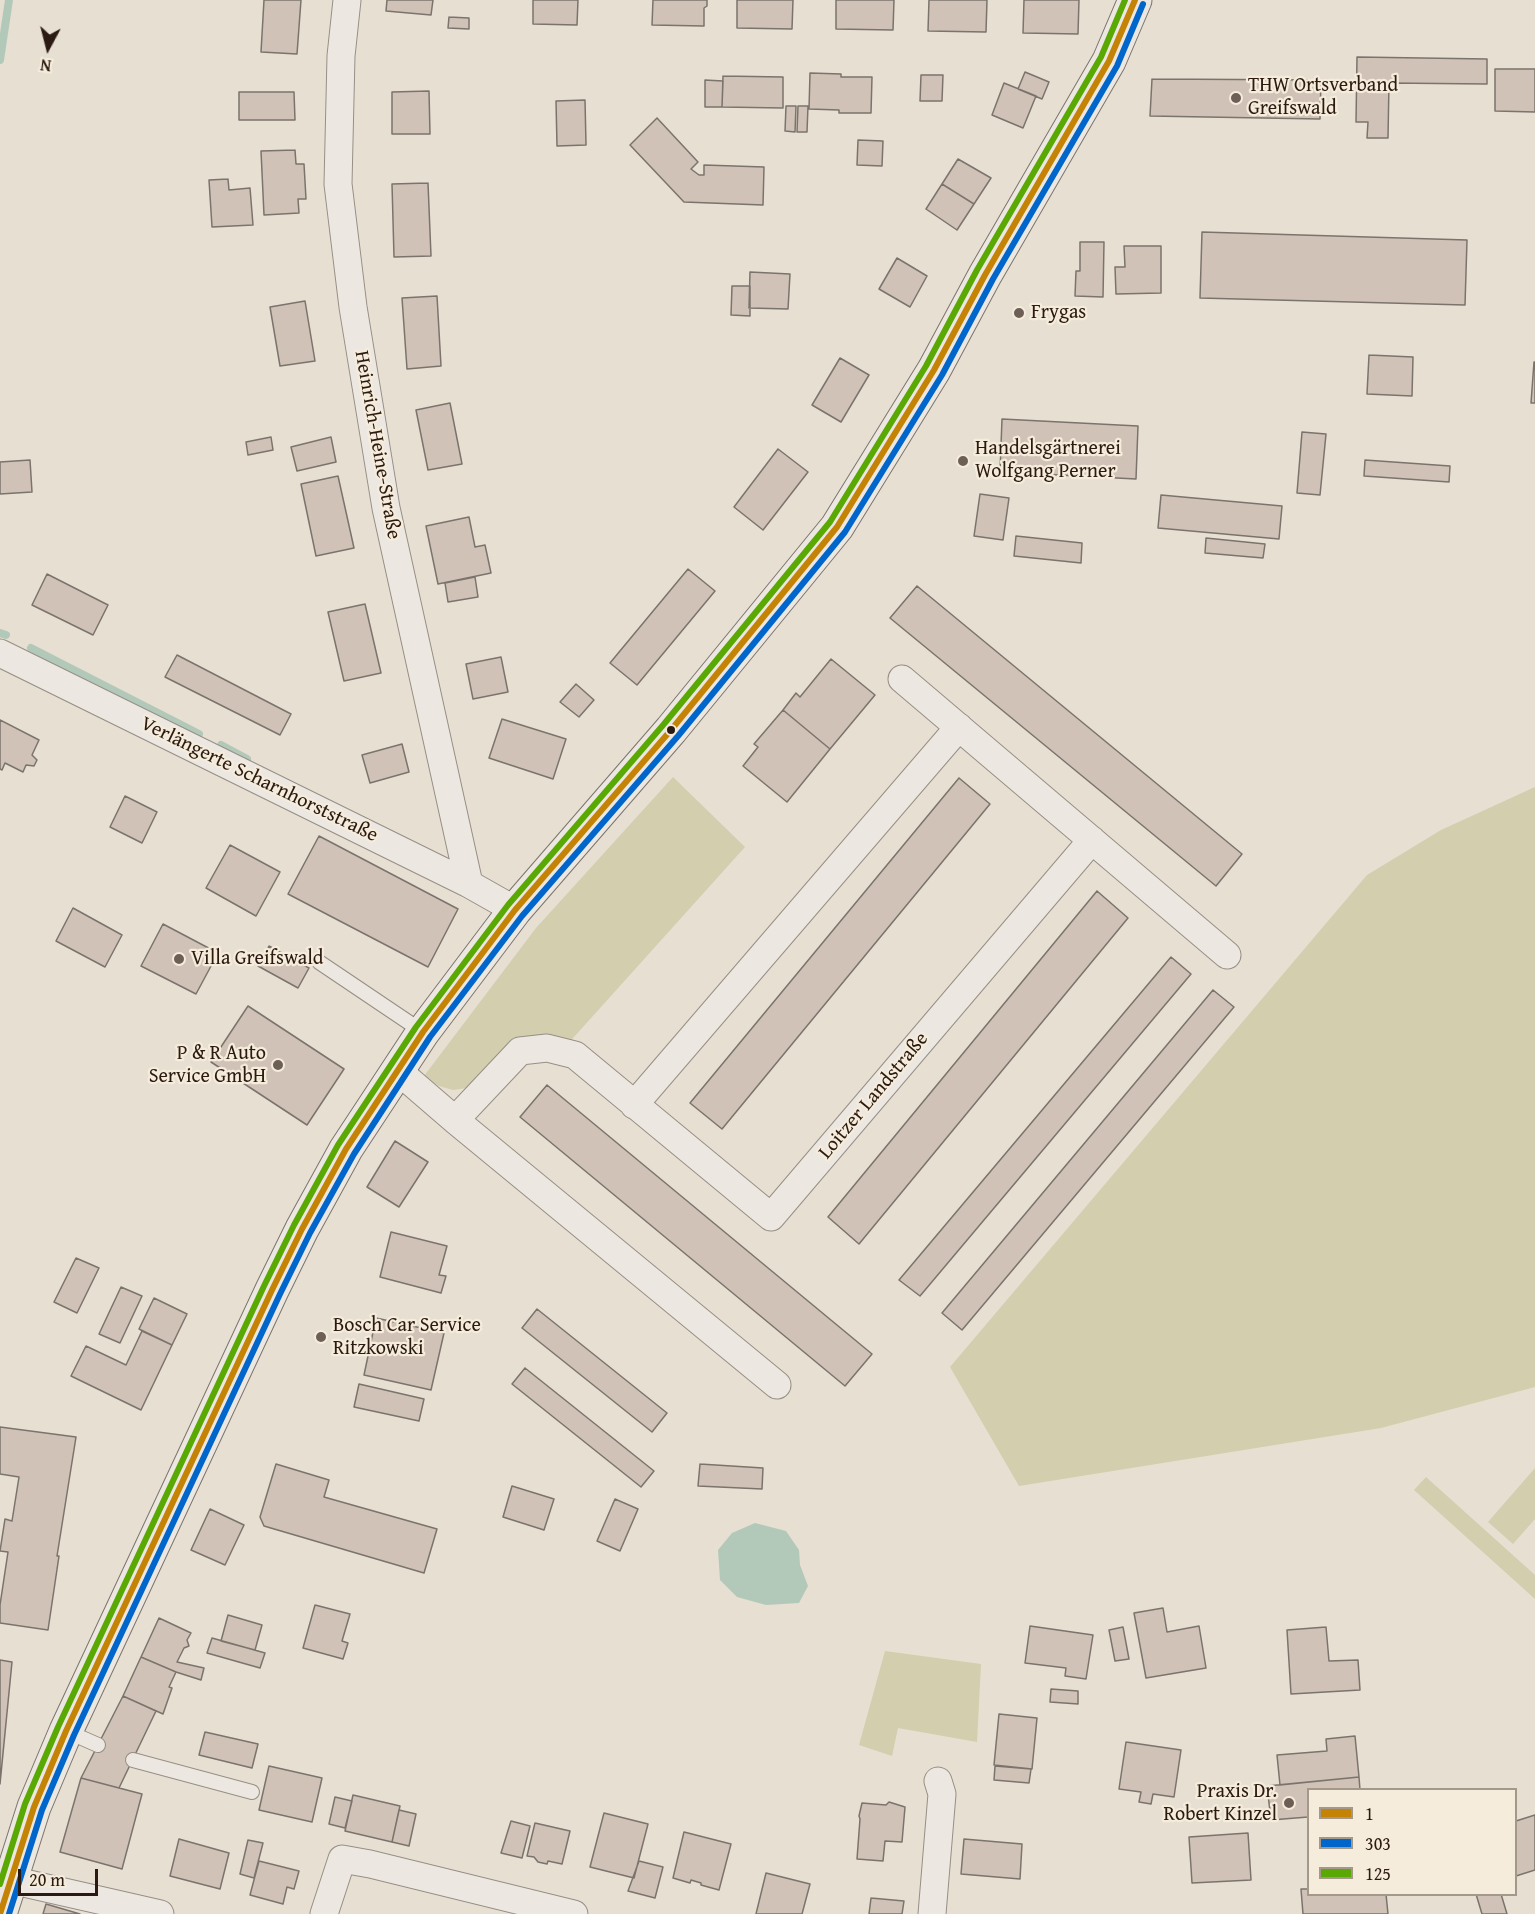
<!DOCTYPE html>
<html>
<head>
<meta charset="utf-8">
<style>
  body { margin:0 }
  #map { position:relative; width:1535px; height:1914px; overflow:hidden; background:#e7dfd2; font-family:"Gentium Book Plus",serif }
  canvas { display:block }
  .legend { position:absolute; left:1307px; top:1788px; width:210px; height:108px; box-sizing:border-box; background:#f5ecdc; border:2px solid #a4988b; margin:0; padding:8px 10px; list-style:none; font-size:18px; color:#2b1a11 }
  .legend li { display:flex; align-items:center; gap:12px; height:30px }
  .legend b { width:30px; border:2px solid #a4988b }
  .north { position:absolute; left:18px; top:18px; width:60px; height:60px; -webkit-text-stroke:4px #f5ecdc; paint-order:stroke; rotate:187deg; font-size:16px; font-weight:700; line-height:24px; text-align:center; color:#2b1a11 }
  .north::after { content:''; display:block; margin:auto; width:21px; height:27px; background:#2b1a11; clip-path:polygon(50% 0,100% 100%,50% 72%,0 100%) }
  .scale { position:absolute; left:18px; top:1869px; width:80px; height:27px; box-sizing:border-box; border:3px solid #2b1a11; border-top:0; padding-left:8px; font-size:18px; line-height:21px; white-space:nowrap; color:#2b1a11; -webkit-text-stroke:4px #f5ecdc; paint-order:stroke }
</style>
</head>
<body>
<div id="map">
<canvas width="1535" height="1914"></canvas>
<ul class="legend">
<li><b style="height:8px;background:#c48304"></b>1</li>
<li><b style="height:8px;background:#06c"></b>303</li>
<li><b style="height:8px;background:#5aa803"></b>125</li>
</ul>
<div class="north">N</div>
<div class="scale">20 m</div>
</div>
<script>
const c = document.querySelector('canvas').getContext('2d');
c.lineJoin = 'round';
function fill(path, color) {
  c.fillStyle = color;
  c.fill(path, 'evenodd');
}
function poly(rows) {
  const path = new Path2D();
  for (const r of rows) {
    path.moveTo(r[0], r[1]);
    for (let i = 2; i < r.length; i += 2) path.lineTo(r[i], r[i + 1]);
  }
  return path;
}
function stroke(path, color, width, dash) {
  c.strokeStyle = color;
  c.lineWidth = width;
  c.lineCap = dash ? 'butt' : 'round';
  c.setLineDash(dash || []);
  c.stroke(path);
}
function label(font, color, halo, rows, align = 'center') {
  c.font = font + ' "Gentium Book Plus",serif';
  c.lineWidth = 4.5;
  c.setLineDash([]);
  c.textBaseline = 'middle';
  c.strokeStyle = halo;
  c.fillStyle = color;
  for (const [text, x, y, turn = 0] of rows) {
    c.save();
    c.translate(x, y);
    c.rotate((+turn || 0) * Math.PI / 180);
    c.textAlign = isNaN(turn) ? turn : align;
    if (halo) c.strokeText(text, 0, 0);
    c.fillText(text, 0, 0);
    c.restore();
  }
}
const green = poly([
  [673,777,745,847,565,1047,489,1070,467,1088,453,1090,439,1086,424,1076,536,928],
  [1535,787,1535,1387,1381,1428,1019,1486,950,1367,1367,875,1441,830],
  [1535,1468,1535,1519,1513,1544,1488,1522],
  [1426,1477,1535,1575,1535,1599,1414,1490],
  [885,1651,981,1664,977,1742,898,1728,892,1756,859,1745]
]);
const water = poly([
  [755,1523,786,1531,799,1550,800,1565,808,1586,799,1603,766,1605,737,1597,720,1580,718,1550,732,1533]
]);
const stream = poly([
  [0,60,9,0],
  [0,633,6,635],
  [31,648,199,734],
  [221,745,247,759]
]);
const building = poly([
  [264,0,301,0,297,54,261,52,264,0],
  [387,0,433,0,431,15,386,11,387,0],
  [533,0,578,0,577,25,533,24,533,0],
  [653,0,707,0,707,6,704,8,704,26,652,25,653,0],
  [737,0,793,0,792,29,737,28,737,0],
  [836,0,894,0,893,30,836,29,836,0],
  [929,0,987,0,986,32,928,31,929,0],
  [1024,0,1079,0,1078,34,1023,33,1024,0],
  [449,17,469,18,469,29,448,28,449,17],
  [1357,57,1487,59,1487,84,1389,83,1388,138,1367,138,1368,122,1356,122,1357,57],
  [1495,69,1535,69,1535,112,1495,111,1495,69],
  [1025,72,1049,82,1042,99,1018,89,1025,72],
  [810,73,841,74,841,77,872,77,871,113,839,113,839,110,809,109,810,73],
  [921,75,943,75,942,101,920,101,921,75],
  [723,76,783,77,783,108,722,107,723,76],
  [1152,79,1321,80,1320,119,1150,116,1152,79],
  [705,80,723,81,722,107,705,107,705,80],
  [1004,83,1036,96,1023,128,992,115,1004,83],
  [429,91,430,134,392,134,392,92,429,91],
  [239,92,294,92,295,120,239,120,239,92],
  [585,100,586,145,557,146,556,101,585,100],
  [786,106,796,106,795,132,785,131,786,106],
  [798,106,808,106,807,132,797,132,798,106],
  [657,118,698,162,691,169,699,175,704,175,704,165,764,167,763,205,684,202,630,145,657,118],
  [858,140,883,141,882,166,857,165,858,140],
  [295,150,296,164,304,164,306,199,298,199,299,213,264,215,261,151,295,150],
  [958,159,991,178,974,204,942,184,958,159],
  [228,179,229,190,250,188,253,225,212,227,209,180,228,179],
  [428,183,431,256,394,257,392,184,428,183],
  [942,184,974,204,957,230,926,209,942,184],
  [1202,232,1467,240,1465,305,1200,298,1202,232],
  [1080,242,1104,242,1103,297,1075,296,1076,271,1080,271,1080,242],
  [1124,246,1161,246,1161,293,1116,294,1115,267,1125,267,1124,246],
  [897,258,927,276,910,307,879,289,897,258],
  [750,272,790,274,788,309,749,308,750,272],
  [732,286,750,286,750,316,731,315,732,286],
  [437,296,441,366,407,369,402,298,437,296],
  [305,301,315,361,280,366,270,307,305,301],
  [1369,355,1413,357,1412,396,1367,394,1369,355],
  [840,358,869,375,841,422,812,405,840,358],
  [1534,362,1535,362,1535,403,1531,403,1534,362],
  [450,403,462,464,428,470,416,410,450,403],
  [1002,419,1138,426,1136,479,1000,472,1002,419],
  [1302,432,1326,434,1320,495,1297,493,1302,432],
  [271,437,273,450,248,455,246,442,271,437],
  [331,437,336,462,297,471,291,447,331,437],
  [778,449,808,472,763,530,734,507,778,449],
  [30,460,32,492,0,494,0,462,30,460],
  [1365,460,1450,466,1449,482,1364,476,1365,460],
  [338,476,354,548,316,556,301,484,338,476],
  [980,494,1009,498,1003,540,974,536,980,494],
  [1161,495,1282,506,1279,539,1158,528,1161,495],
  [469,517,475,547,485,545,491,573,438,584,426,526,469,517],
  [1016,536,1082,543,1081,563,1014,556,1016,536],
  [1206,538,1265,544,1263,558,1205,553,1206,538],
  [688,569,715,591,637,685,610,663,688,569],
  [47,574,108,605,93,635,32,605,47,574],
  [475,577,478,597,448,602,445,583,475,577],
  [917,586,1242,854,1216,886,890,618,917,586],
  [365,604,381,673,344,681,328,612,365,604],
  [177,655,291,714,280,735,165,677,177,655],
  [501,657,508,692,473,699,466,664,501,657],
  [831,659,875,695,830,749,783,710,796,693,800,697,831,659],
  [576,684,594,700,579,717,560,702,576,684],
  [783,710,830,749,787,802,743,766,758,747,754,744,783,710],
  [502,719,566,739,553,779,489,758,502,719],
  [0,720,39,740,32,755,37,760,34,766,26,765,23,772,5,763,2,770,0,769,0,720],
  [402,744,409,772,370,783,362,755,402,744],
  [959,778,990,804,722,1129,690,1103,959,778],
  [125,796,157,812,142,843,110,827,125,796],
  [319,836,458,909,428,967,288,894,319,836],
  [230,845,280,872,256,916,206,888,230,845],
  [1097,891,1128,918,859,1244,828,1217,1097,891],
  [73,908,122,935,105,967,56,941,73,908],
  [163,924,218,953,196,994,141,966,163,924],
  [269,946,309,968,298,988,258,966,269,946],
  [1171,957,1191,974,920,1296,899,1280,1171,957],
  [1213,990,1234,1007,962,1330,942,1313,1213,990],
  [248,1006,344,1069,307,1125,211,1062,248,1006],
  [547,1085,872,1354,845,1386,520,1117,547,1085],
  [395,1141,428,1162,399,1207,367,1187,395,1141],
  [391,1232,447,1246,439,1275,446,1276,441,1293,380,1277,391,1232],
  [76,1258,99,1268,77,1313,54,1302,76,1258],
  [121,1287,142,1296,120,1343,99,1334,121,1287],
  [154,1298,187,1314,172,1345,139,1329,154,1298],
  [537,1309,667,1413,652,1432,522,1328,537,1309],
  [376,1318,444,1333,431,1390,364,1375,376,1318],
  [142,1331,172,1345,141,1410,71,1376,86,1346,126,1365,142,1331],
  [525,1368,654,1471,641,1487,512,1384,525,1368],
  [359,1384,424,1399,419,1421,354,1407,359,1384],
  [0,1427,76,1437,57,1556,59,1556,48,1630,0,1623,0,1605,8,1552,0,1551,5,1519,12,1521,19,1477,0,1474,0,1427],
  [276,1464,329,1480,324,1497,437,1529,424,1573,264,1526,260,1517,276,1464],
  [700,1464,763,1468,762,1489,698,1486,700,1464],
  [512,1486,554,1499,544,1530,503,1517,512,1486],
  [615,1499,638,1509,620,1551,597,1541,615,1499],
  [210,1509,244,1525,225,1565,191,1550,210,1509],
  [315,1605,350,1614,342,1641,348,1643,343,1659,303,1648,315,1605],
  [1163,1608,1167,1632,1199,1626,1206,1668,1146,1678,1134,1613,1163,1608],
  [228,1615,262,1625,255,1650,221,1641,228,1615],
  [159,1618,191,1633,187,1640,189,1646,184,1648,177,1662,204,1668,201,1680,176,1672,141,1657,159,1618],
  [1030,1626,1093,1635,1086,1679,1065,1676,1066,1668,1025,1663,1030,1626],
  [1123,1627,1129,1659,1115,1661,1109,1630,1123,1627],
  [1326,1627,1329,1661,1358,1660,1360,1690,1291,1694,1287,1630,1326,1627],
  [212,1638,265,1653,260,1668,207,1653,212,1638],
  [141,1657,176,1672,169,1687,172,1688,163,1714,123,1696,141,1657],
  [0,1660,12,1662,0,1784,0,1660],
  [1051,1689,1078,1691,1078,1704,1050,1702,1051,1689],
  [123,1696,156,1711,119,1788,81,1778,123,1696],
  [999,1714,1037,1718,1032,1769,994,1765,999,1714],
  [205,1732,258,1744,252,1768,199,1755,205,1732],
  [1355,1736,1359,1777,1280,1785,1277,1755,1327,1751,1326,1739,1355,1736],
  [1126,1742,1181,1750,1174,1797,1153,1794,1151,1804,1139,1802,1141,1792,1119,1789,1126,1742],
  [269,1766,322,1778,312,1822,259,1810,269,1766],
  [995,1766,1031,1769,1029,1783,994,1780,995,1766],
  [1359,1777,1360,1790,1308,1790,1308,1817,1271,1820,1267,1786,1359,1777],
  [81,1778,142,1794,122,1869,60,1852,81,1778],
  [353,1795,400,1806,392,1842,345,1831,353,1795],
  [335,1797,352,1801,345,1828,329,1824,335,1797],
  [889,1802,905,1807,902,1842,885,1841,883,1861,857,1859,860,1819,859,1816,862,1803,886,1805,889,1802],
  [399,1810,416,1814,409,1846,392,1842,399,1810],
  [604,1813,648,1824,634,1878,590,1867,604,1813],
  [1535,1815,1535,1870,1516,1876,1516,1821,1535,1815],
  [511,1821,530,1826,522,1858,501,1853,511,1821],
  [535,1823,570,1831,562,1864,548,1861,547,1864,538,1862,534,1857,527,1856,535,1823],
  [684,1832,731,1844,719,1890,701,1885,701,1883,691,1880,690,1883,673,1878,684,1832],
  [1248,1833,1251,1880,1192,1883,1189,1837,1248,1833],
  [179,1839,229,1853,220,1889,170,1876,179,1839],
  [964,1839,1022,1844,1020,1879,961,1874,964,1839],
  [248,1840,263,1843,254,1878,240,1874,248,1840],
  [259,1861,299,1871,294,1889,287,1887,283,1904,250,1895,259,1861],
  [639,1861,663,1867,655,1898,628,1891,639,1861],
  [766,1873,810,1884,802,1914,756,1914,766,1873],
  [1301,1889,1308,1889,1308,1894,1386,1894,1388,1914,1303,1914,1301,1889],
  [1476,1894,1501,1894,1507,1914,1482,1914,1476,1894],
  [871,1898,904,1901,902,1914,869,1914,871,1898],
  [46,1904,80,1914,43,1914,46,1904]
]);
const service = poly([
  [319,962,423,1032],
  [66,1731,98,1745],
  [133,1760,252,1792]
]);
const minor = poly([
  [347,0,341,56,338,184,353,307,386,508,469,884],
  [0,653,469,884,515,910],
  [902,679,1227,955],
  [397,1070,455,1120,777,1385],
  [634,1105,959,727],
  [455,1120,520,1051,547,1048,575,1055,771,1217,1092,840],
  [11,1880,160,1914],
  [324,1914,342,1859,370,1864,574,1914],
  [932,1914,942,1794,938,1781]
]);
const secondary = poly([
  [0,1914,34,1807,66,1731,272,1290,302,1229,346,1149,423,1032,515,910,671,730,837,527,934,370,985,275,1109,61,1135,0]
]);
const bus1 = poly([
  [0,1914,34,1807,66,1731,272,1290,302,1229,346,1149,423,1032,515,910,671,730,837,527,934,370,985,275,1109,61,1135,0]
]);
const bus2 = poly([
  [9,1914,42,1810,74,1735,280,1294,310,1233,354,1154,430,1037,522,916,678,736,845,532,942,375,993,279,1117,66,1143,4]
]);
const bus3 = poly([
  [0,1884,25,1804,58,1727,264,1286,294,1225,338,1145,416,1027,508,905,664,724,830,522,926,366,977,270,1101,57,1125,0]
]);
const markers = [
  [1236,98,6,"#6d5f55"],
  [1019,313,6,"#6d5f55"],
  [963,461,6,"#6d5f55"],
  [671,730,5,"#2b1a11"],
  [179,959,6,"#6d5f55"],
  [278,1065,6,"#6d5f55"],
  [321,1337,6,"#6d5f55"],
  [1289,1803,6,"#6d5f55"]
];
const poiNames = [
  ["THW Ortsverband",1248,86],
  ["Greifswald",1248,109],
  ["Frygas",1031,313],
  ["Handelsgärtnerei",975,449],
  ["Wolfgang Perner",975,472],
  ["Villa Greifswald",191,959],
  ["P & R Auto",266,1054,"right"],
  ["Service GmbH",266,1077,"right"],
  ["Bosch Car Service",333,1326],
  ["Ritzkowski",333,1349],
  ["Praxis Dr.",1277,1792,"right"],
  ["Robert Kinzel",1277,1815,"right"]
];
const streetNames = [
  ["Heinrich-Heine-Straße",377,445,80],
  ["Verlängerte Scharnhorststraße",259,780,26],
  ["Loitzer Landstraße",874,1096,-50]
];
fill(green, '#d3ceae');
fill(water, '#b2c9ba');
stroke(stream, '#b2c9ba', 8);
fill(building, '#d0c2b7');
stroke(building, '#7b746c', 1.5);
stroke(service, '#968f86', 16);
stroke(minor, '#968f86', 29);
stroke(secondary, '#7b746c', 35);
stroke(service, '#ece8e1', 14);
stroke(minor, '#ece8e1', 27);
stroke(secondary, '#ece8e1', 33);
stroke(bus1, '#c48304', 6);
stroke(bus2, '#06c', 6);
stroke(bus3, '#5aa803', 6);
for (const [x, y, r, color] of markers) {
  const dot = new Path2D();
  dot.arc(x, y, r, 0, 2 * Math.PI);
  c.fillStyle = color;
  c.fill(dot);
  stroke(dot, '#f5ecdc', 2);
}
label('20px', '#2b1a11', '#f5ecdc', poiNames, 'left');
label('20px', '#2b1a11', '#f5ecdc', streetNames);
</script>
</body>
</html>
